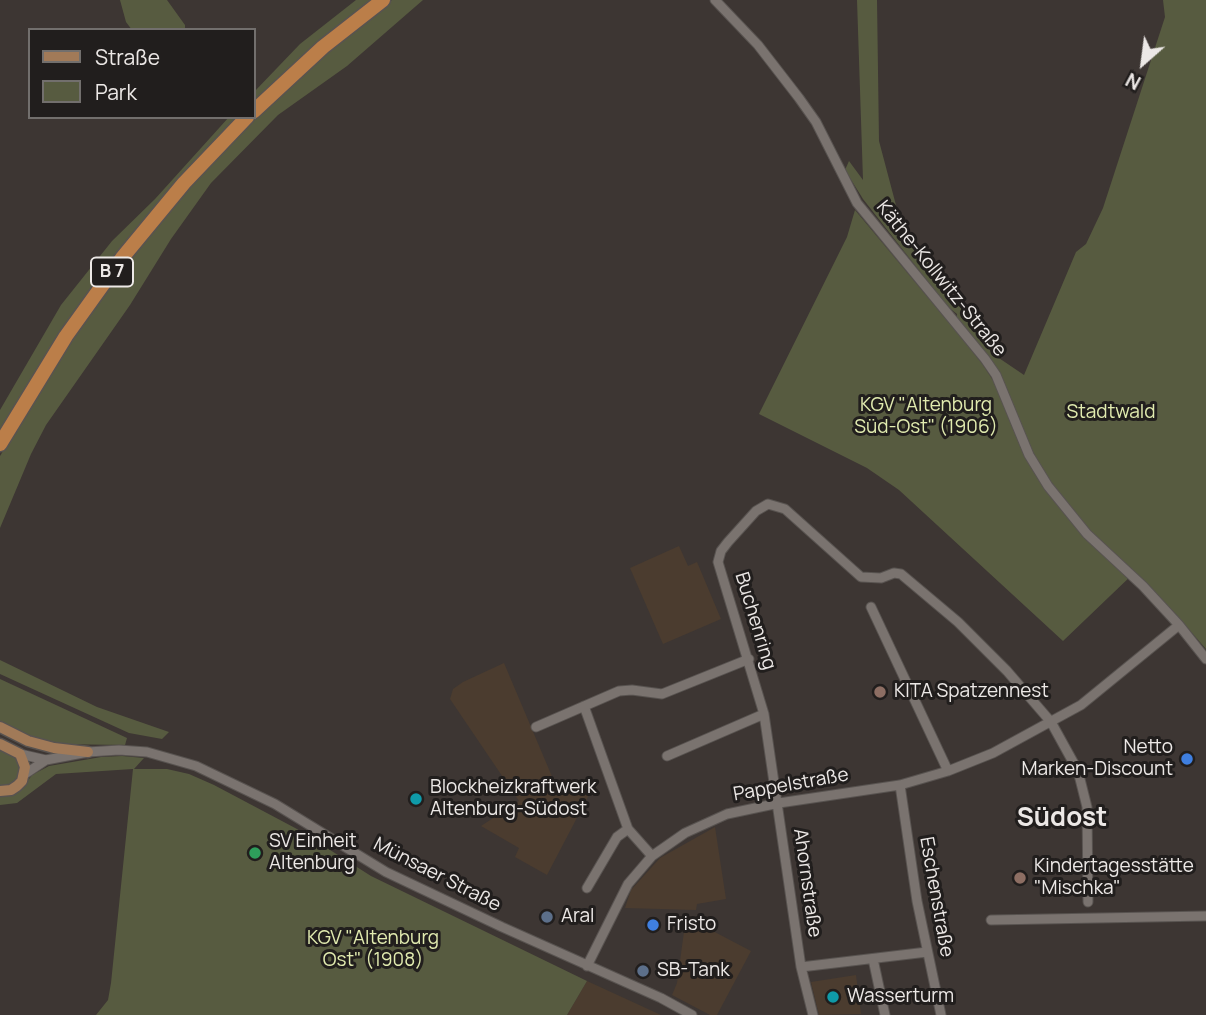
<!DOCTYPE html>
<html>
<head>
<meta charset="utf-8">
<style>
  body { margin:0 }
  #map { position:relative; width:1206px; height:1015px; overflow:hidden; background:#3d3633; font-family:Manrope,sans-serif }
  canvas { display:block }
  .legend { position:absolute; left:28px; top:28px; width:228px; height:91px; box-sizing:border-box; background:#211e1d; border:2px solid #726f6d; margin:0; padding:9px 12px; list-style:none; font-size:21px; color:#ece8e6 }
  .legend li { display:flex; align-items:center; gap:14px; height:35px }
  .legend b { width:35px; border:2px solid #726f6d }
  .north { position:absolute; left:1108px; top:28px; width:70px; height:70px; -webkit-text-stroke:5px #211e1d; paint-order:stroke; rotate:208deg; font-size:19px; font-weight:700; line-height:28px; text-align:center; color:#ece8e6 }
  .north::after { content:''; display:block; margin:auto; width:24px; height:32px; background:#ece8e6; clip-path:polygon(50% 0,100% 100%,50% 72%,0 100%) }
</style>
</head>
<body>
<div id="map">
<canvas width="1206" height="1015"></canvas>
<ul class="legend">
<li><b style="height:9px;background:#a17a58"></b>Straße</li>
<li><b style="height:19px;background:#575b40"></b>Park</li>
</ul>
<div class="north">N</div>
</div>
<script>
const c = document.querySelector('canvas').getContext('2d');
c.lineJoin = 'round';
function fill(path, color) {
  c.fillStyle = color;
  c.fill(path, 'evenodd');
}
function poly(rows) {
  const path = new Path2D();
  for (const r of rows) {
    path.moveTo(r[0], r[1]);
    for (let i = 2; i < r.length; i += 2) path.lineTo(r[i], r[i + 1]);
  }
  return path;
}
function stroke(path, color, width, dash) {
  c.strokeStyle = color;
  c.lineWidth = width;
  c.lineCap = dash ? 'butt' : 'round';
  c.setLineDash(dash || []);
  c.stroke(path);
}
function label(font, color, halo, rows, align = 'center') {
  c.font = font + ' Manrope,sans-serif';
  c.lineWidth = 6;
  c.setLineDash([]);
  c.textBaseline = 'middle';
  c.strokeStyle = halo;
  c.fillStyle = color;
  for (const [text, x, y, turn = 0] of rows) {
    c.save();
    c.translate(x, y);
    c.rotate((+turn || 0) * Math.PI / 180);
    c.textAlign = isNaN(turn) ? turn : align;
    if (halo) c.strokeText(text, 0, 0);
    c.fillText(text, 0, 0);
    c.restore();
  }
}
const industrial = poly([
  [679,546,688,566,697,562,721,619,663,644,630,568],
  [504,663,556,786,568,781,590,793,547,875,515,857,519,848,481,826,519,801,450,699,453,689,463,682],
  [715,827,726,899,697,904,696,910,625,908,631,890,660,858],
  [686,917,751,951,717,1015,710,1015,672,995,677,983],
  [856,975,861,1014,819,1015,811,982],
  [587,981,661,1015,567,1015]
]);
const green = poly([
  [120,0,167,0,185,25,185,30,132,30,126,22],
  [356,0,374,0,254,103,254,92,300,44],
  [392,0,423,0,347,66,278,115,211,183,171,239,130,305,46,425,31,454,0,528,0,456,71,340,126,262,188,187,256,117,326,52],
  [857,0,877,0,879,141,897,209,922,253,993,354,1024,375,1076,252,1086,244,1103,208,1165,17,1163,0,1206,0,1206,649,1171,609,1134,573,1063,641,899,490,867,468,759,414,847,237,855,210,961,337,983,365,1005,399,1012,402,1000,377,957,320,957,314,947,306,863,199,845,170,849,161,863,180],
  [229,117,239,117,212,144,0,432,0,410,61,305,112,241,155,199],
  [0,660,97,707,169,732,162,739,129,733,0,674],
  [0,679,127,738,125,745,54,744,38,741,0,722],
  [0,750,12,752,20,763,20,776,11,785,0,787],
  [122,756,144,758,134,769,167,769,189,774,214,785,297,829,371,876,587,981,567,1015,96,1015,108,1000,111,983,133,769,56,774,17,803,0,805,0,796,13,794,21,790,32,775,49,766,101,757]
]);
const minor = poly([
  [715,0,758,45,799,98,816,122,857,203,985,359,996,375,1029,455,1048,486,1087,534,1143,586,1179,625,1206,659],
  [871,607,948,771],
  [584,706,628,829,652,856],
  [536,727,619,691,632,690,662,694,749,659],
  [20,754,46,760,88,752,119,750,147,752,196,766,275,804,386,872,502,927,661,998,692,1015],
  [667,756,764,714],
  [25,774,46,760],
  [900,785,917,901,941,1015],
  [587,888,617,837,628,829],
  [991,920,1206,916],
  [873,959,885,1015],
  [587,966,628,884,652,856,685,833,727,814,779,803,900,785,948,771,993,753,1081,705,1179,625],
  [801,967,927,952],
  [813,1015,801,967,764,714,718,562,721,551,728,542,756,511,768,504,785,509,861,577,881,578,894,573,901,574,958,622,1007,671,1051,722,1078,771,1087,807,1088,902]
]);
const major = poly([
  [0,727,28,741,54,748,88,752],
  [0,744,20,754,25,767,22,781,17,786,11,790,0,791]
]);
const highway = poly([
  [254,111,323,47,383,0],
  [0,444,66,336,122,258,184,183,247,117]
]);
const markers = [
  [880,692,7,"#8d6e63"],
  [1187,759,7,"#3f7fe0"],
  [416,799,7,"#0f9aa8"],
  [255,853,7,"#2e9e5b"],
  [1020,878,7,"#8d6e63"],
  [547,917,7,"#5c6f8a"],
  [653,925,7,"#3f7fe0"],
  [643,971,7,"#5c6f8a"],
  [833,997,7,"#0f9aa8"]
];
const shields = [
  [112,272,42]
];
const shieldNames = [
  ["B 7",112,272]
];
const streetNames = [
  ["Käthe-Kollwitz-Straße",941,279,51],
  ["Buchenring",755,621,73],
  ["Pappelstraße",791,785,-10],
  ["Münsaer Straße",437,875,27],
  ["Ahornstraße",807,883,82],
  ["Eschenstraße",936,897,80]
];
const parkNames = [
  ["KGV \"Altenburg",926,406],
  ["Süd-Ost\" (1906)",926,428],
  ["Stadtwald",1111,413],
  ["KGV \"Altenburg",373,939],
  ["Ost\" (1908)",373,961]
];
const poiNames = [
  ["KITA Spatzennest",894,692],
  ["Netto",1173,748,"right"],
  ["Marken-Discount",1173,770,"right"],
  ["Blockheizkraftwerk",430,788],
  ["Altenburg-Südost",430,810],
  ["SV Einheit",269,842],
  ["Altenburg",269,864],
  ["Kindertagesstätte",1034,867],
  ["\"Mischka\"",1034,889],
  ["Aral",561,917],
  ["Fristo",667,925],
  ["SB-Tank",657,971],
  ["Wasserturm",847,997]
];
const districtNames = [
  ["Südost",1062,819]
];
fill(industrial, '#4b3c2f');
fill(green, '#575b40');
stroke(minor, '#585350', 11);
stroke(major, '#585350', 13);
stroke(highway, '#585350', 17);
stroke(minor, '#7a736f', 9);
stroke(major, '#a17a58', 10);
stroke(highway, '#bb7e49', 14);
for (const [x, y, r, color] of markers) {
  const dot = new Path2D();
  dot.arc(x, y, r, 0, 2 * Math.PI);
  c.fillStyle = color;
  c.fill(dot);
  stroke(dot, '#211e1d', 2.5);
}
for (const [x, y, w] of shields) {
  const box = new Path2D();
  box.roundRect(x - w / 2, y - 14.5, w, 29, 5);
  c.fillStyle = '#211e1d';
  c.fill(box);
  stroke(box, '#ece8e6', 2);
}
label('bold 18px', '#ece8e6', null, shieldNames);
label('19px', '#ece8e6', '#211e1d', streetNames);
label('19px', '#e1ebaf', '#211e1d', parkNames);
label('19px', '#ece8e6', '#211e1d', poiNames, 'left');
label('bold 26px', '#ece8e6', '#211e1d', districtNames);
</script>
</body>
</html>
